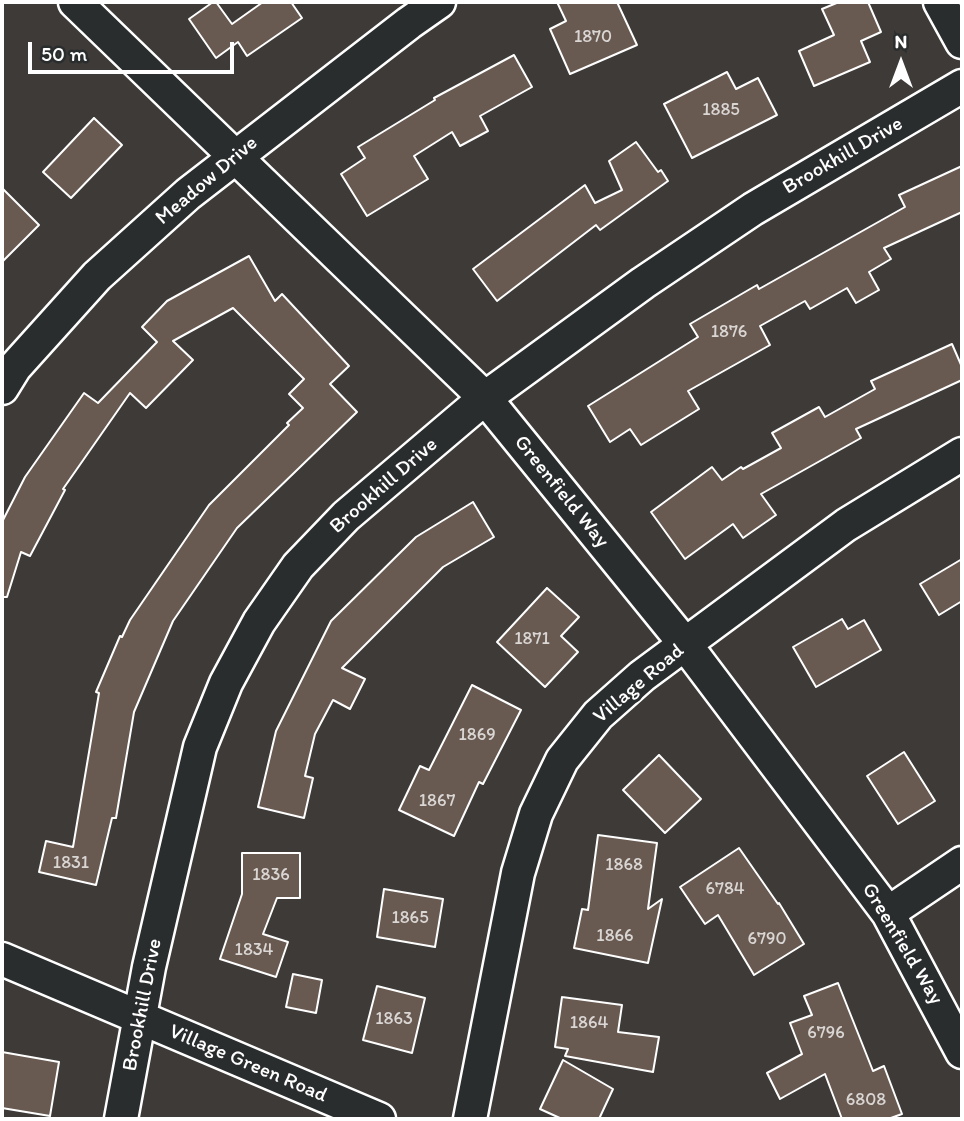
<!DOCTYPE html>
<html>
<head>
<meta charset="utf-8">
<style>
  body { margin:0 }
  #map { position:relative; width:964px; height:1121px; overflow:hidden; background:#3d3a38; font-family:Itim,sans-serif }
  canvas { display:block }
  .frame { position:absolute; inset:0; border:4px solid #fff; pointer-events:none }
  .north { position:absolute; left:866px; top:28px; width:70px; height:70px; -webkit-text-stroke:5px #2a2d2e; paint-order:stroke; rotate:0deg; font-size:19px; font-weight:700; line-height:28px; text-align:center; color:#fff }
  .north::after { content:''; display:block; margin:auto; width:24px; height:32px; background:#fff; clip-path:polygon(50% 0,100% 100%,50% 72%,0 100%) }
  .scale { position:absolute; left:28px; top:42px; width:206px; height:32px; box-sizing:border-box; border:4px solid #fff; border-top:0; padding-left:9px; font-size:21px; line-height:24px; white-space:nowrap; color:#fff; -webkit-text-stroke:5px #2a2d2e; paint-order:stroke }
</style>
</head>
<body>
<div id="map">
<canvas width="964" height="1121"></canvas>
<div class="frame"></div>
<div class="north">N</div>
<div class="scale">50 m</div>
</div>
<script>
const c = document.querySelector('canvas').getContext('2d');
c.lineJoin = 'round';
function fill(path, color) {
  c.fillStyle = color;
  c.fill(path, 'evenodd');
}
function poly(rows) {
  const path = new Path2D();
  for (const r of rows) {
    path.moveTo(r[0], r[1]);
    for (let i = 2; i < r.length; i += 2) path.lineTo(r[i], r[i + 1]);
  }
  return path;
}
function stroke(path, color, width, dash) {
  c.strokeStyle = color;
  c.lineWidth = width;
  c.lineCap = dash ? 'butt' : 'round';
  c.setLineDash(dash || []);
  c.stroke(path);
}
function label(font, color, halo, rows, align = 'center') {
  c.font = font + ' Itim,sans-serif';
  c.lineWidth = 6;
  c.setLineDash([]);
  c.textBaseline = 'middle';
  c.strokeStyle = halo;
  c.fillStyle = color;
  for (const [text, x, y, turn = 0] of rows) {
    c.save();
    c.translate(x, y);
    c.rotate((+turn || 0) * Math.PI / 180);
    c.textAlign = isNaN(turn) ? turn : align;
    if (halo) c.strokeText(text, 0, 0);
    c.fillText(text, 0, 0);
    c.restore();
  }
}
const building = poly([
  [213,2,216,2,232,24,263,2,291,2,302,18,247,56,238,42,216,58,189,19,213,2],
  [557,2,617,2,637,45,570,74,550,29,566,21,557,2],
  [839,2,868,2,881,32,861,41,870,62,814,86,799,51,834,35,822,9,839,2],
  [514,55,532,87,480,116,488,131,460,146,452,132,414,156,428,179,367,216,341,174,365,158,358,147,435,100,434,98,514,55],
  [727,72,736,89,758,78,777,115,692,158,664,104,727,72],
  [94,118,122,145,71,198,43,172,94,118],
  [636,142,658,172,661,170,668,181,600,230,596,225,497,301,473,269,585,185,595,203,622,190,609,161,636,142],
  [962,166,962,212,884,248,891,259,869,272,879,290,856,303,847,288,810,309,805,301,760,326,770,345,688,391,699,409,641,445,630,429,610,442,588,406,698,337,690,324,757,285,759,289,905,207,899,195,962,166],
  [2,188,39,225,2,262,2,188],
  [249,256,275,301,282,294,349,366,330,384,357,412,237,528,173,621,134,712,116,818,112,818,96,885,39,872,46,841,73,847,99,693,96,692,120,636,122,637,130,620,209,505,289,425,287,423,303,408,289,394,304,379,233,308,173,341,193,360,146,408,130,393,63,489,65,490,30,556,21,552,7,597,2,597,2,522,25,477,84,393,98,403,157,342,142,327,167,301,249,256],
  [952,344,962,367,962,380,856,429,861,438,761,494,776,515,743,538,733,524,685,559,651,512,712,467,722,480,741,467,743,469,781,448,772,433,819,407,825,417,875,389,871,381,952,344],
  [473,502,494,537,443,567,342,668,365,679,350,709,333,700,315,734,305,776,313,778,304,818,258,807,276,731,331,621,416,537,473,502],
  [962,559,962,601,939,615,920,584,962,559],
  [547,588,579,617,561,636,578,652,545,687,497,642,547,588],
  [842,619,848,629,864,620,881,650,816,687,793,647,842,619],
  [472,685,521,710,483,784,479,782,454,836,399,810,420,766,429,770,472,685],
  [904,752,935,801,898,824,867,776,904,752],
  [659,755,701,799,665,833,623,790,659,755],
  [598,835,657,843,648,909,662,899,648,963,574,948,582,909,588,910,598,835],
  [739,848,778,904,779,903,804,944,754,975,718,915,705,924,680,887,739,848],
  [242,853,300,853,300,898,277,898,263,934,288,942,276,977,220,959,242,894,242,853],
  [384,889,443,899,435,947,377,937,384,889],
  [293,974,322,980,316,1013,286,1007,293,974],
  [838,983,873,1071,884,1066,902,1114,888,1119,842,1119,825,1074,780,1099,767,1073,802,1054,790,1023,812,1015,804,996,838,983],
  [377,986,425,998,412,1053,363,1040,377,986],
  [562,997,622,1005,618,1032,659,1037,653,1072,565,1056,568,1049,555,1047,562,997],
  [2,1052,59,1062,50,1116,2,1108,2,1052],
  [563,1060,613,1089,599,1119,562,1119,540,1109,563,1060]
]);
const minor = poly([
  [75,2,485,398,685,644,888,913,962,1052],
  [940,2,962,42],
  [2,388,15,367,97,276,188,194,409,23,439,2],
  [888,913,962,863],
  [2,959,379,1119],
  [121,1119,149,967,200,747,226,683,259,622,298,566,346,516,485,398,643,283,753,209,962,86],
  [470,1119,518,873,536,814,562,760,598,715,642,676,846,525,962,454]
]);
const numberNames = [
  ["1870",593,37],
  ["1885",721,110],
  ["1876",729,332],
  ["1871",532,639],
  ["1869",477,735],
  ["1867",437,801],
  ["1831",71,863],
  ["1868",624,865],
  ["1836",271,875],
  ["6784",725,889],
  ["1865",410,918],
  ["1866",615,936],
  ["6790",767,939],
  ["1834",254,950],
  ["1863",394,1019],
  ["1864",589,1023],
  ["6796",826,1033],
  ["6808",866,1100]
];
const streetNames = [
  ["Brookhill Drive",843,156,-30],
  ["Meadow Drive",207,181,-40],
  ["Brookhill Drive",384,486,-41],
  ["Greenfield Way",561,492,51],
  ["Village Road",639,684,-40],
  ["Greenfield Way",902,944,59],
  ["Brookhill Drive",143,1005,-79],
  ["Village Green Road",248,1064,23]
];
fill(building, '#695a51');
stroke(building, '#fff', 2);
stroke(minor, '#fff', 37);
stroke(minor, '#2a2d2e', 32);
label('18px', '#dad6d4', null, numberNames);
label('21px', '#fff', '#2a2d2e', streetNames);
</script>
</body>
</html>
